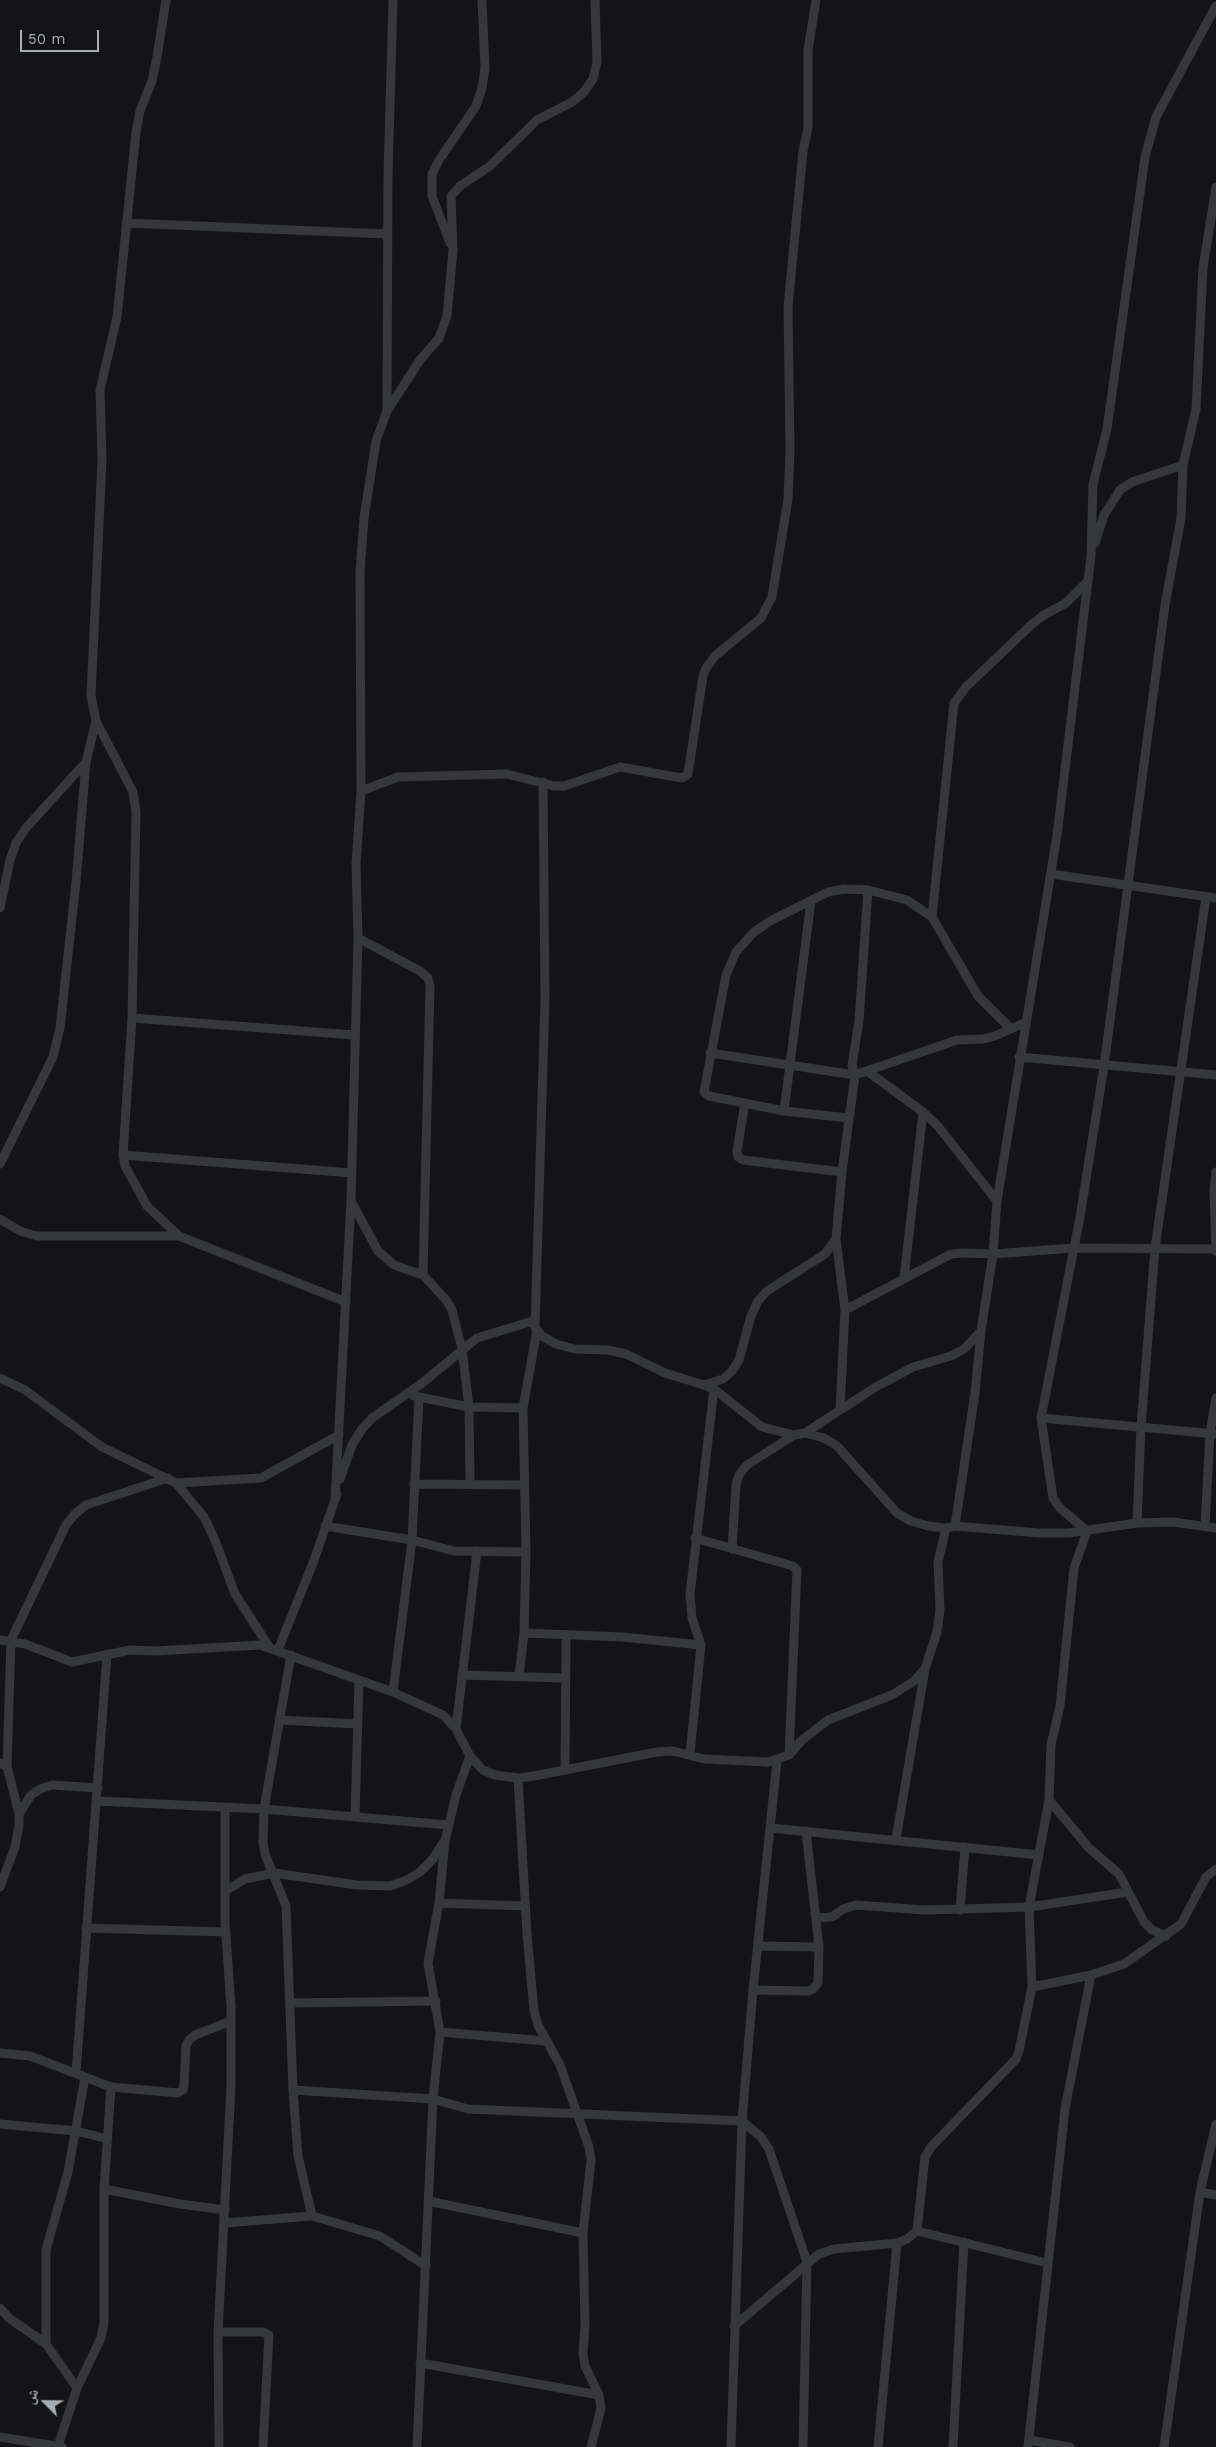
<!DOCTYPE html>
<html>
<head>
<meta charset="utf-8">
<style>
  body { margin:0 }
  #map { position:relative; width:1216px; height:2447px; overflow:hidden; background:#141416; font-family:"Work Sans","Noto Naskh Arabic",sans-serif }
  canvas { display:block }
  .north { position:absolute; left:20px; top:2377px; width:50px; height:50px; -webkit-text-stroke:4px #0f0f11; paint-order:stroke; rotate:293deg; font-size:14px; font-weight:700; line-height:20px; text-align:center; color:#a7adb5 }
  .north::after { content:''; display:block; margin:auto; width:18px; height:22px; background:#a7adb5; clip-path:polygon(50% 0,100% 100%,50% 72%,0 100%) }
  .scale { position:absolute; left:20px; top:30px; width:79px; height:22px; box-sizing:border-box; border:2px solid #a7adb5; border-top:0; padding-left:6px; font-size:15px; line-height:18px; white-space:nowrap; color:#a7adb5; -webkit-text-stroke:4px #0f0f11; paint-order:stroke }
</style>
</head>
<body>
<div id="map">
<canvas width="1216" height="2447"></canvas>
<div class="north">ش</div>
<div class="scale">50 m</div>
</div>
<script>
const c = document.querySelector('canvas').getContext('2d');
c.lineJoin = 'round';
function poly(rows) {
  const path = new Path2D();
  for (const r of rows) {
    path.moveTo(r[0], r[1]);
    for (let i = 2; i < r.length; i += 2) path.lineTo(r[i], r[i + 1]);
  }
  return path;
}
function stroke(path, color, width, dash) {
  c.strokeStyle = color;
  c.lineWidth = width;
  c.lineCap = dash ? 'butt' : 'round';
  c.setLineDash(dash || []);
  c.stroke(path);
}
const street = poly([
  [126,223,387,234],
  [450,243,432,196,432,174,439,160,476,106,482,88,485,68,482,0],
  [387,411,388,175,393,0],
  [1095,543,1104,515,1120,490,1132,482,1183,465],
  [96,721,133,792,136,812,132,1018,123,1155,125,1166,147,1206,179,1236,346,1302],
  [543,782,545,999,535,1327,542,1336,556,1344,575,1349,608,1350,626,1354,665,1373,704,1385,714,1389,762,1427,794,1435],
  [361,791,398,777,507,774,554,786,564,786,620,767,682,778,688,774,703,676,706,668,715,656,761,618,772,597,788,499,790,451,788,307,803,151,808,128,808,50,816,0],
  [1051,874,1216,898],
  [0,908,10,860,16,843,25,829,86,762,96,721,91,696,102,460,100,390,117,317,136,132,140,111,152,81,157,57,166,0],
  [932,917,954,703,966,687,1031,625,1044,615,1066,603,1088,581],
  [358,938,420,971,428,978,430,986,423,1275],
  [132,1018,354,1035],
  [710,1053,855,1075,957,1040,983,1039,995,1036,1026,1022],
  [1019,1057,1216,1075],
  [867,1071,923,1112,937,1125,997,1201],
  [745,1103,737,1151,738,1157,743,1160,842,1172],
  [784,1111,811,901],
  [849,1118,784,1111,709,1096,704,1092,726,975,736,952,754,932,770,921,828,892,844,889,868,890,907,900,932,917,978,996,1011,1029],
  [123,1155,352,1173],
  [0,1164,53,1057,60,1028,76,882,86,762],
  [1216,1172,1214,1191,1216,1251],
  [351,1201,378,1251,394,1265,423,1275,447,1301,452,1310,462,1349,469,1407,470,1483],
  [0,1219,20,1231,37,1236,179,1236],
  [904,1278,923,1112],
  [845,1310,951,1254,964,1253,993,1254,1074,1248,1216,1249],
  [0,1378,25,1390,102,1447,176,1483,204,1517,215,1540,235,1594,270,1648],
  [704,1385,723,1379,732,1371,739,1360,751,1316,758,1301,767,1291,825,1254,836,1239],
  [414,1396,469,1407,523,1408],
  [840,1409,845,1310,836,1239,842,1172,855,1075,852,1065,859,1021,868,890],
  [1041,1418,1216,1434],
  [805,1433,824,1438,837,1446,897,1513,911,1521,928,1526,946,1528],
  [340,1479,352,1445,362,1429,372,1418,421,1384,477,1338,533,1321],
  [176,1483,261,1478,339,1435],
  [414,1484,524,1485],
  [335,1500,351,1200,358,938,356,864,361,791,360,572,364,518,376,441,387,411,420,360,439,338,447,316,453,250,451,196,460,186,490,166,537,120,572,102,584,92,593,79,597,62,595,0],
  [1137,1523,1141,1427,1155,1248,1206,897],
  [325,1526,412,1540,454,1551,526,1552],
  [955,1526,975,1393,981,1331,993,1254,997,1201,1057,835,1091,556,1093,484,1107,429,1145,157,1156,117,1216,6],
  [1205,1526,1210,1433,1216,1398],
  [695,1538,793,1566,797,1570,789,1755],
  [732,1549,736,1485,739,1475,747,1465,794,1435,805,1433,874,1388,913,1367,951,1356,964,1349,981,1331],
  [524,1633,622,1637,701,1645],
  [0,1640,25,1644,72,1662,130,1650,156,1651,260,1645,393,1692,443,1715,456,1729,470,1756,483,1770,495,1775,518,1778,534,1776,657,1752,673,1751,704,1759,768,1762,789,1755,802,1740,828,1720,892,1695,914,1681,925,1669,937,1632,940,1610,938,1562,946,1528,955,1526,1039,1533,1069,1533,1137,1523,1173,1522,1216,1528],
  [278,1650,313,1563,337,1494],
  [291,1655,264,1809,263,1843,265,1854,286,1906,293,2090,298,2156,312,2216],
  [462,1675,564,1678],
  [519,1676,524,1633,526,1552,523,1408,537,1330],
  [393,1692,412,1540,419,1397],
  [279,1720,358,1724],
  [456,1729,477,1551],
  [690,1754,701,1645,692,1618,690,1594,714,1389],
  [0,1763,7,1766,11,1640,66,1525,75,1514,86,1505,168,1478],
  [565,1769,566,1636],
  [518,1778,527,1934,534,2011,538,2025,560,2065,589,2147,591,2160,583,2233,585,2325,583,2354,585,2366,599,2395,601,2408,591,2447],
  [1049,1800,1089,1848,1119,1874,1144,1922,1152,1930,1166,1936],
  [97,1801,264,1809,448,1825],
  [19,1814,31,1795,40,1789,52,1785,98,1788],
  [355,1817,359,1680],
  [771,1828,1039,1855],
  [896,1839,925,1669],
  [0,1887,15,1847,19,1825,19,1814,7,1766],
  [227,1890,245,1879,274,1873,357,1885,390,1886,407,1880,420,1872,433,1859,443,1843],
  [439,1903,525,1906],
  [960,1910,965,1847],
  [816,1918,832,1917,843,1909,856,1905,925,1910,1029,1907,1128,1892],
  [86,1928,226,1932],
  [758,1946,819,1947],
  [1032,1987,1091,1975,1124,1964,1181,1924,1206,1877,1216,1869],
  [753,1990,808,1991,813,1989,818,1983,819,1947,806,1831],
  [291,2003,436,2001],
  [440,2032,546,2041],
  [0,2053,30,2056,111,2087,178,2093,183,2090,184,2085,186,2046,189,2040,195,2035,231,2021],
  [76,2073,107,1654],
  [293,2090,433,2099,468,2109,742,2121,761,2137,769,2149,807,2262,803,2447],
  [0,2124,76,2131,108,2139],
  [104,2189,180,2204,225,2210],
  [1200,2192,1216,2195],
  [428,2201,583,2233],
  [224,2223,312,2216,380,2236,426,2266],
  [917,2231,1047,2263],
  [0,2308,9,2318,46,2344,77,2388],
  [734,2326,819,2254,834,2249,897,2243,907,2239,917,2231,925,2157,931,2147,1016,2059,1019,2051,1032,1987,1029,1907,1049,1800,1051,1745,1060,1706,1074,1568,1087,1531,1060,1508,1053,1498,1041,1418,1080,1217,1104,1066,1165,605,1181,518,1183,465,1196,409,1203,268,1216,187],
  [218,2332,263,2332,269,2335,263,2447],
  [46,2344,46,2250,68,2172,85,2077],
  [420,2363,599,2395],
  [0,2437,62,2447],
  [1029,2440,1070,2447],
  [58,2446,77,2388,101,2338,104,2323,104,2189,111,2087],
  [219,2447,218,2332,231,2086,231,2007,225,1922,225,1808],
  [417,2447,433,2099,440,2032,428,1963,439,1903,445,1841,456,1795,470,1756],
  [731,2447,742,2121,753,1990,777,1761],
  [878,2447,897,2243],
  [953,2447,964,2242],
  [1028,2447,1065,2109,1091,1975],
  [1164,2447,1200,2192,1216,2124]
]);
stroke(street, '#36373a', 9);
</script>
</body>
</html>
